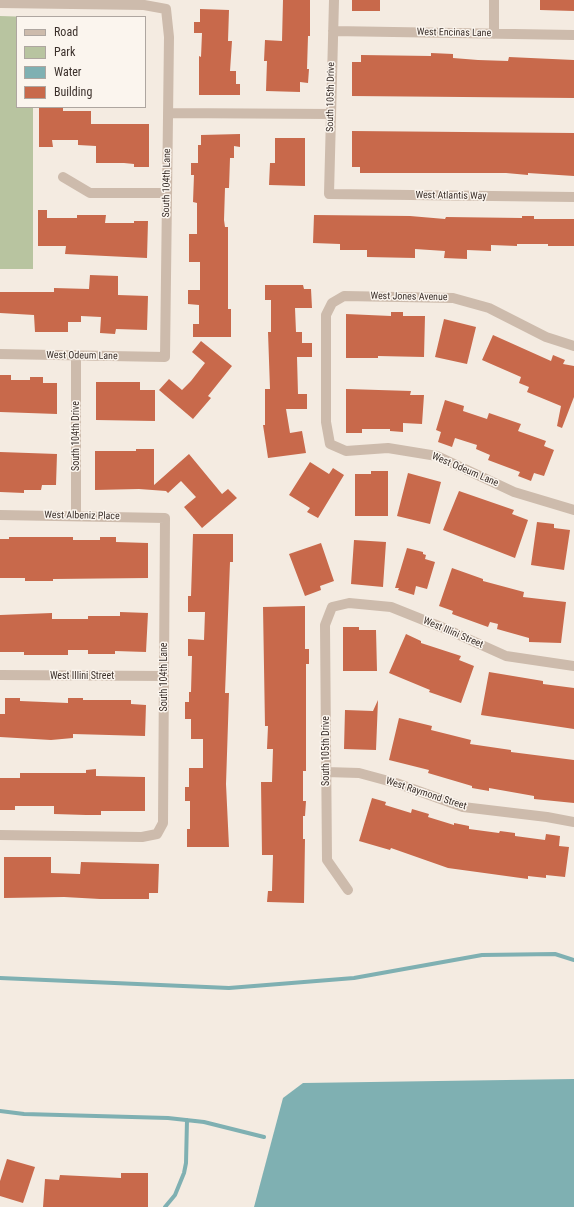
<!DOCTYPE html>
<html>
<head>
<meta charset="utf-8">
<style>
  body { margin:0 }
  #map { position:relative; width:574px; height:1207px; overflow:hidden; background:#f4ebe1; font-family:"Roboto Condensed",sans-serif }
  canvas { display:block }
  .legend { position:absolute; left:16px; top:16px; width:130px; height:92px; box-sizing:border-box; background:#fbf5ee; border:1px solid #aea6a0; margin:0; padding:5px 7px; list-style:none; font-size:12px; color:#3b302b }
  .legend li { display:flex; align-items:center; gap:8px; height:20px }
  .legend b { width:20px; border:1px solid #aea6a0 }
</style>
</head>
<body>
<div id="map">
<canvas width="574" height="1207"></canvas>
<ul class="legend">
<li><b style="height:5px;background:#cdbbac"></b>Road</li>
<li><b style="height:11px;background:#b8c4a0"></b>Park</li>
<li><b style="height:11px;background:#7fb0b2"></b>Water</li>
<li><b style="height:11px;background:#c8694b"></b>Building</li>
</ul>
</div>
<script>
const c = document.querySelector('canvas').getContext('2d');
c.lineJoin = 'round';
function fill(path, color) {
  c.fillStyle = color;
  c.fill(path, 'evenodd');
}
function poly(rows) {
  const path = new Path2D();
  for (const r of rows) {
    path.moveTo(r[0], r[1]);
    for (let i = 2; i < r.length; i += 2) path.lineTo(r[i], r[i + 1]);
  }
  return path;
}
function stroke(path, color, width, dash) {
  c.strokeStyle = color;
  c.lineWidth = width;
  c.lineCap = dash ? 'butt' : 'round';
  c.setLineDash(dash || []);
  c.stroke(path);
}
function label(font, color, halo, rows, align = 'center') {
  c.font = font + ' "Roboto Condensed",sans-serif';
  c.lineWidth = 3;
  c.setLineDash([]);
  c.textBaseline = 'middle';
  c.strokeStyle = halo;
  c.fillStyle = color;
  for (const [text, x, y, turn = 0] of rows) {
    c.save();
    c.translate(x, y);
    c.rotate((+turn || 0) * Math.PI / 180);
    c.textAlign = isNaN(turn) ? turn : align;
    if (halo) c.strokeText(text, 0, 0);
    c.fillText(text, 0, 0);
    c.restore();
  }
}
const green = poly([
  [0,16,33,17,17,17,17,107,33,107,33,269,0,269]
]);
const water = poly([
  [574,1079,574,1207,254,1207,283,1098,303,1083]
]);
const stream = poly([
  [0,978,229,988,354,978,482,955,555,954,574,960],
  [0,1111,24,1114,168,1118,204,1122,264,1137],
  [165,1207,175,1195,184,1173,186,1163,187,1120]
]);
const building = poly([
  [283,0,310,0,310,36,308,36,307,69,309,69,308,83,300,82,300,92,266,91,267,61,264,61,265,40,282,41],
  [352,0,380,0,380,11,352,11],
  [540,0,574,0,574,11,540,10],
  [200,9,229,10,228,41,232,41,230,71,236,71,236,84,240,84,240,95,199,95,199,56,201,57,202,33,194,33,194,22,200,22],
  [431,53,453,54,453,58,478,60,508,61,509,57,574,60,574,98,352,96,352,62,361,62,361,55,431,56],
  [39,107,63,107,63,111,91,111,91,124,149,124,149,167,134,167,134,164,124,163,96,163,96,146,78,145,78,140,52,140,53,147,39,147],
  [352,131,574,133,574,176,528,173,528,175,506,173,360,173,360,167,352,167],
  [240,134,240,147,234,146,234,158,230,158,229,188,225,188,224,220,225,227,228,227,228,309,231,309,231,337,193,337,193,324,199,324,199,305,188,304,188,290,200,290,200,262,189,262,189,234,197,234,197,203,193,202,194,175,191,175,191,163,198,163,198,145,201,145,201,135],
  [275,138,305,138,305,186,269,185,270,163,275,163],
  [38,210,47,210,47,218,77,218,77,215,106,215,105,223,134,223,134,221,148,221,147,258,65,254,66,246,38,246],
  [314,215,410,216,445,219,446,217,522,218,522,216,534,216,534,219,574,219,574,246,548,246,548,244,517,244,517,246,491,245,491,251,467,250,467,259,444,258,445,251,415,249,415,258,367,257,367,250,340,250,340,244,313,243],
  [90,275,118,276,118,295,148,296,147,330,116,329,115,334,100,333,101,317,81,316,81,322,68,322,68,332,35,332,34,315,0,313,0,292,54,292,54,288,89,289],
  [265,285,303,285,304,289,311,289,312,308,295,308,296,332,302,332,302,343,312,343,312,357,297,357,298,394,307,394,307,409,286,409,290,433,302,431,306,453,268,458,263,425,265,425,265,389,270,389,268,332,271,332,271,300,265,300],
  [391,312,403,312,403,316,425,316,424,357,378,356,378,358,346,358,346,314,391,316],
  [444,319,476,327,467,364,435,357],
  [493,335,551,361,553,355,565,360,563,364,574,366,574,397,562,428,557,426,561,406,527,392,529,387,519,383,521,377,482,360],
  [201,341,232,366,208,396,211,398,193,419,159,390,169,379,182,390,191,381,205,363,192,352],
  [0,375,11,375,11,380,30,380,30,377,43,377,43,383,57,383,57,414,0,412],
  [96,382,140,382,140,390,155,390,155,421,96,420],
  [346,389,411,391,410,395,424,395,422,424,403,423,403,432,390,431,390,429,362,429,362,433,346,433],
  [445,400,464,406,463,411,487,419,489,413,521,424,518,431,546,441,544,446,554,450,544,476,534,473,531,481,518,476,520,472,488,460,490,455,476,449,477,445,455,438,452,447,438,442,441,432,436,430],
  [136,449,154,449,154,485,189,454,222,494,228,489,237,498,202,528,184,507,196,497,181,481,168,493,166,491,139,489,95,490,95,451,136,451],
  [0,452,57,454,56,485,42,485,41,490,24,490,24,493,0,492],
  [310,462,329,474,333,468,344,475,318,518,307,512,310,508,289,495],
  [371,471,388,471,388,516,355,516,355,474,371,474],
  [408,473,441,482,430,524,397,516],
  [459,491,514,510,512,514,528,520,515,558,443,530],
  [537,522,554,524,554,528,570,530,564,570,531,565],
  [193,534,233,534,233,562,230,562,225,693,229,693,226,784,229,847,187,847,187,829,190,829,190,801,185,801,185,787,189,787,189,768,203,768,203,739,191,739,191,719,185,719,185,702,189,702,189,692,191,692,192,656,188,656,188,639,204,640,205,612,188,612,188,596,191,596],
  [9,537,73,537,73,540,100,540,100,537,116,537,116,542,148,543,148,578,53,579,53,581,25,581,25,578,0,578,0,539,9,539],
  [354,540,386,542,383,587,351,584],
  [321,543,334,581,320,586,321,590,305,596,289,554],
  [407,548,423,552,423,554,426,555,425,559,435,562,427,589,416,586,414,595,398,590,399,588,395,588],
  [452,568,483,579,483,581,524,592,523,597,566,602,561,643,529,642,529,638,497,629,498,624,490,622,488,627,452,614,453,611,439,606],
  [305,606,305,649,309,649,309,664,306,664,306,771,303,771,303,801,306,801,305,816,303,816,303,839,305,839,304,903,267,902,268,891,272,891,273,855,262,855,261,782,272,782,273,749,267,749,268,726,265,726,263,607],
  [120,612,148,613,146,652,115,651,115,654,88,654,88,650,68,650,68,655,24,655,24,652,0,652,0,615,52,613,52,619,88,619,88,616,120,616],
  [343,627,359,627,359,630,376,630,377,671,343,671],
  [406,634,421,641,421,643,461,656,459,660,474,666,461,703,429,692,430,690,389,673],
  [489,672,543,681,543,684,574,688,574,729,481,715],
  [5,698,20,698,20,701,68,703,68,698,83,698,83,700,131,700,131,704,146,705,145,736,73,734,73,738,51,740,0,737,0,714,5,714],
  [378,700,376,750,344,749,345,710,373,711],
  [399,718,432,726,431,730,471,740,470,744,511,750,511,752,574,760,574,803,534,799,534,796,489,788,489,791,472,788,472,786,428,773,429,770,389,760],
  [96,769,96,776,145,777,145,811,101,811,101,815,86,815,54,814,54,806,15,806,15,810,0,810,0,778,20,778,20,773,86,773,86,770],
  [372,798,386,802,385,805,411,813,412,809,429,814,428,817,454,825,454,823,469,826,469,829,499,833,500,831,515,833,515,836,545,840,546,834,560,836,559,846,569,847,565,877,546,875,546,878,528,876,528,879,448,868,391,848,390,850,359,841],
  [4,857,51,857,51,873,80,874,81,862,159,864,158,893,149,893,149,899,100,899,64,897,4,898],
  [7,1159,35,1167,23,1203,0,1196,0,1181],
  [121,1173,148,1173,148,1207,43,1207,45,1179,59,1180,60,1175,121,1178]
]);
const minor = poly([
  [334,0,329,194,574,197],
  [0,3,144,5,166,9,169,37,165,357,0,354],
  [333,31,574,35],
  [494,34,494,0],
  [168,113,331,114],
  [63,177,90,193,166,193],
  [574,346,546,337,489,308,453,298,344,296,332,303,326,315,326,422,330,444,346,451,388,448,437,456,514,492,574,510],
  [76,355,76,516],
  [0,515,165,518,163,823,157,834,142,837,0,835],
  [0,675,164,676],
  [326,772,359,773,396,783,463,807,547,817,574,822],
  [348,890,327,860,325,625,332,607,349,603,391,607,446,629,506,656,574,666]
]);
const streetNames = [
  ["West Encinas Lane",454,33,1],
  ["South 105th Drive",331,97,-89],
  ["South 104th Lane",167,183,-89],
  ["West Atlantis Way",451,196,1],
  ["West Jones Avenue",409,297,1],
  ["West Odeum Lane",82,356,1],
  ["South 104th Drive",76,436,-90],
  ["West Odeum Lane",465,470,23],
  ["West Albeniz Place",82,516,1],
  ["West Illini Street",453,633,23],
  ["West Illini Street",82,676],
  ["South 104th Lane",164,677,-90],
  ["South 105th Drive",326,751,-90],
  ["West Raymond Street",426,794,18]
];
fill(green, '#b8c4a0');
fill(water, '#7fb0b2');
stroke(stream, '#7fb0b2', 4);
fill(building, '#c8694b');
stroke(minor, '#cdbbac', 10);
label('10px', '#3b302b', '#fbf5ee', streetNames);
</script>
</body>
</html>
